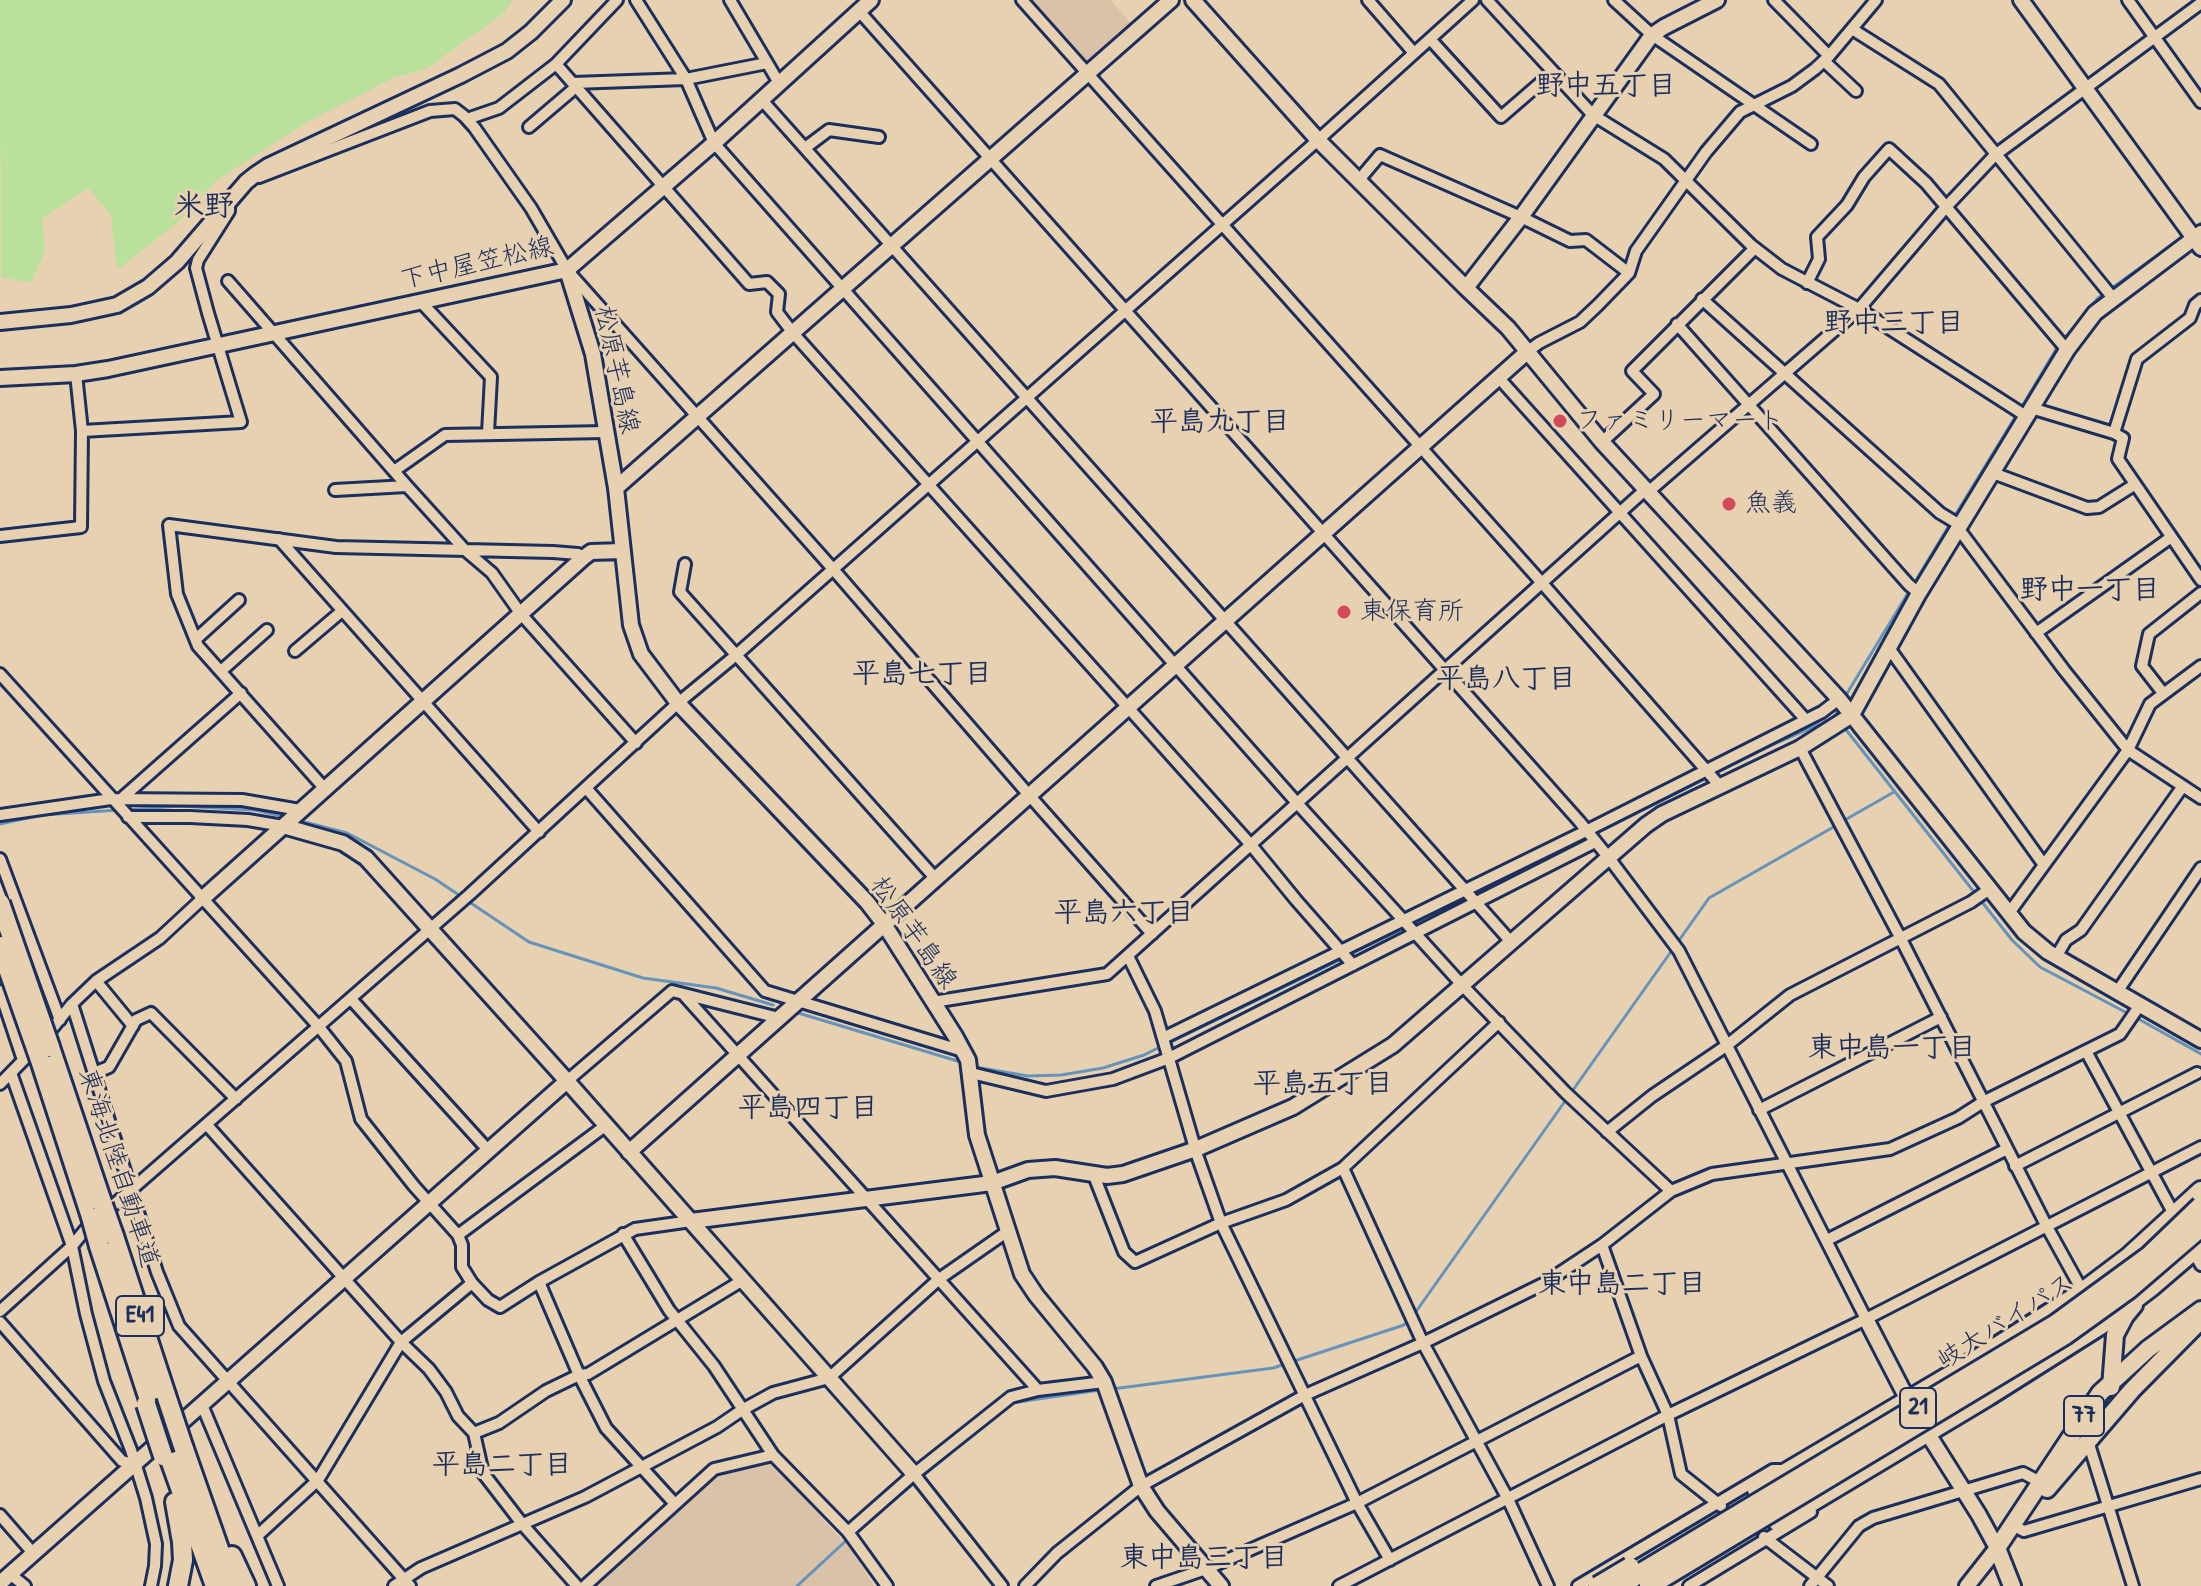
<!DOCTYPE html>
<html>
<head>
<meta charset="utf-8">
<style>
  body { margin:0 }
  canvas { display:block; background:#e8d1b1 }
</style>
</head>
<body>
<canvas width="2201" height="1586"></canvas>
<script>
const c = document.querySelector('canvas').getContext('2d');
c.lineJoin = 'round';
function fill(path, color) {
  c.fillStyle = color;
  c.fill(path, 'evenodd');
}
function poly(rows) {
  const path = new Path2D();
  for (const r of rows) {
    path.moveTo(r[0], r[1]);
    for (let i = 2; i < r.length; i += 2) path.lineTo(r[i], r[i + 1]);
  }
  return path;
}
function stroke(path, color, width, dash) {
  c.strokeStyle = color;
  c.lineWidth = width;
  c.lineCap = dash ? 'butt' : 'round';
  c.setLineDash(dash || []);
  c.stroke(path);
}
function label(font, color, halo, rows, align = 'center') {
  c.font = font + ' "Patrick Hand","Klee One",sans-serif';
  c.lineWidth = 6;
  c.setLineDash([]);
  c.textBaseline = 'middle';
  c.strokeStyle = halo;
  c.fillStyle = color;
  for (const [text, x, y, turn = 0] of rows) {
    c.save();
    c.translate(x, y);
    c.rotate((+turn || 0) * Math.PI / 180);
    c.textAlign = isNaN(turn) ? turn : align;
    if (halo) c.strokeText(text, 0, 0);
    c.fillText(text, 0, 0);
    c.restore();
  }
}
const built = poly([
  [1027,0,1111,0,1131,24,1087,64,1083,63],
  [771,1462,852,1551,874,1586,595,1586,716,1476]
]);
const green = poly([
  [0,0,512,0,504,13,426,69,395,77,302,125,216,181,176,224,117,270,111,215,88,188,42,219,45,250,31,283,1,277]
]);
const stream = poly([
  [2193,229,2201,223],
  [2063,340,2098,298,2187,234],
  [2021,408,2058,346],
  [1954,517,2017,414],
  [1846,695,1950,524],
  [1843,726,2012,940,2040,967,2129,1014],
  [1714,774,1770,746,1834,718,1837,712],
  [127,810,179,806,255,810,286,817],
  [297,820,347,833,435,879,529,942,643,978,716,988,773,1005],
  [1843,821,1894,792],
  [0,824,42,815,119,810],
  [1475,894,1707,778],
  [1349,955,1468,897],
  [795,1012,964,1063],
  [2135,1017,2201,1054],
  [1169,1043,1342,959],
  [975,1067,1028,1076,1061,1075,1103,1068,1144,1055,1162,1046],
  [1415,1313,1709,898,1837,825],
  [1112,1389,1273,1368,1404,1325,1409,1319],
  [861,1527,1011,1403,1100,1390],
  [797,1586,850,1537]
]);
const street = poly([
  [636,0,686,79,714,143,1297,803,1463,986,1566,1093,1671,1191],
  [730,0,779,83],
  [1022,0,1542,583,1720,786],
  [1368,0,1414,53],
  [1487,0,1593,115,1664,159,1751,245,1782,269,1859,309,2026,416],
  [1614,0,1652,35,1811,144],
  [1774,0,1829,56],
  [2128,0,2201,102],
  [859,11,1579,821,1609,858,1679,951,1866,1319],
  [1852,29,1939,84,2113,298],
  [1430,39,1501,117,1553,72],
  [1824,61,1856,91],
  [556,64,749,284,767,282,779,294,777,312,793,333,1251,845,1296,900,1353,965],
  [573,83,686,79,767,63],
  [761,99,1512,943],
  [467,119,499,108,556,64,617,0],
  [529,127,576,87],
  [805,148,829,130,879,137],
  [259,177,430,111,455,109,464,116,474,127,531,208,567,270,833,569,1029,795,1152,934],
  [1358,181,1380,155,1521,217,1570,241,1586,240,1629,273],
  [228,281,407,486,465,550,492,573,521,614,636,743],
  [1807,283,1819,259,1817,237,1847,205,1864,177,1889,149,1926,183,2067,350],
  [1702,299,1940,513,1960,525],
  [422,303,491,377,488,433],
  [1677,324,1909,585,1919,593],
  [1527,352,1539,343,1580,322,1598,305,1629,273,1636,251,1706,152,1740,112,1792,86,1815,69,1829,56,1876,0],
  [1498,377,1806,720],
  [2031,408,2114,433,2123,438,2118,459,2201,580],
  [82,431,241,422,208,313,196,268,198,260,229,211,229,203],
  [2114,433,2137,359,2190,318,2195,305,2201,300],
  [1602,442,1654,394,1632,371,1755,248],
  [394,471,445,435,606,432],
  [1993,473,2087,508,2099,507,2134,485],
  [335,490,407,486],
  [1647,493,1859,309,1946,207,1995,155,2201,3],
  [1958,528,2064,670,2128,750,2201,798],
  [0,536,81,527,82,431,76,374],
  [279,539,539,832],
  [685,564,680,592,935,878],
  [2036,633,2170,538],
  [196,639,239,600],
  [1889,648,2044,865],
  [295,651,342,611],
  [221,671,267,630],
  [0,674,319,1027,346,1061,361,1119,414,1186,458,1235,462,1245,462,1267,472,1283,488,1300,500,1307,539,1282,635,1229,691,1221],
  [2163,693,2142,666,2149,634,2201,593],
  [1800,748,1901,939,2046,1225,2083,1292],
  [586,788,765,991,963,1051],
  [325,789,198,646,177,594,169,525,336,547,553,552,578,554,583,558],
  [121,799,241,693],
  [0,815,111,799,242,800,300,810],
  [128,817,190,817,248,820,283,826],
  [0,859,60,1020],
  [2009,913,2128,750,2150,704,2201,666],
  [1128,956,1155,1011,1197,1155,1221,1223,1357,1503,1390,1560],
  [2056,957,2066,940,2081,930,2183,786],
  [96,981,133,1026],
  [0,991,23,1060],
  [2117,992,2201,868],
  [683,994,1038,1390],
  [351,999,488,1150],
  [933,1002,1107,974,1645,490],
  [72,1004,157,1272,179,1326,410,1586],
  [1163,1038,1586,831,1822,712,1839,699],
  [2086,1051,2176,1218],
  [11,1073,72,1246,86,1314,104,1381,131,1450,146,1498,156,1544,155,1566,151,1586],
  [94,1073,109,1067,136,1020,151,1013,236,1099],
  [971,1073,1046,1091,1113,1079,1169,1058,1595,842],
  [567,1081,672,991,779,1018],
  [0,1084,42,1041,72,1004,96,981,160,938,202,899],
  [1759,1110,1941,1017],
  [207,1125,401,1342,429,1369,446,1392,458,1416,474,1433,483,1473,523,1525,577,1586],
  [1607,1132,1652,1096,1726,1046,1790,995,1971,902,1991,888],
  [2015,1166,2197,1073],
  [1343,1168,1423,1343,1508,1499,1548,1586],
  [1093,1173,1124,1252,1135,1262,1221,1223,1286,1200,1343,1168,1499,1022],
  [623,1234,669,1310,714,1366,773,1455],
  [458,1235,605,1126],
  [1827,1240,2007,1149],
  [1602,1245,1641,1356,1668,1415,1681,1474,1721,1506],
  [2191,1247,2201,1265],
  [539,1282,579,1375,606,1428,675,1504],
  [0,1311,72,1246,85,1230,469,895,678,703,735,656,1318,140,1473,0],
  [0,1322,122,1461,135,1464],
  [202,1405,278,1586],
  [474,1433,499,1423,546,1391,579,1375,588,1374,743,1280],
  [2088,1441,2133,1586],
  [914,1474,1002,1586],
  [0,1515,33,1553],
  [2016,1527,2024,1531,2201,1479],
  [848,1532,914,1474,1011,1397,1038,1390,1104,1382],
  [257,1536,318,1480,401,1342,472,1283],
  [1764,1537,1828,1586],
  [10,1574,25,1586],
  [394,1586,421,1568,585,1497,717,1427,742,1410,773,1393,829,1378,939,1279,1008,1231],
  [585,1586,714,1469,773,1455,848,1532,887,1586],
  [1025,1586,1057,1553,1141,1486,1305,1395,1423,1343,1543,1284,1602,1245,1671,1191,1712,1174,1890,1149,1958,1118,1983,1102,2120,1034,2140,1005],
  [1156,1586,1206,1569,1357,1503,1641,1356],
  [1339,1586,1668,1415,1866,1319,2201,1147],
  [1578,1586,1773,1470,1786,1470],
  [1689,1586,1811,1512],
  [1810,1586,1859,1526,1873,1518,2023,1473,2042,1483]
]);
const secondary = poly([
  [1193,0,1318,140,1466,288,1508,328,1602,442,1839,699,2024,932,2048,952,2201,1040],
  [2021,0,2201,248],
  [567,270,593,354,616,488,631,625,641,654,678,703,867,902,884,924,955,1036,968,1060,977,1135,1022,1274,1036,1295,1095,1367,1104,1382,1141,1486,1157,1511,1221,1586],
  [1466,288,1521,217,1652,35,1664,27,1717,0],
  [0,322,71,315,117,305,148,287,177,262,246,182,256,174,268,166,461,75,507,51,531,32,563,0],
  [0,378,76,374,108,369,567,270,714,143,871,0],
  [616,488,1171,0],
  [283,826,343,843,366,858,567,1081,914,1474],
  [202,899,583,558,591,552,622,551],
  [629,1152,1527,352],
  [691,1221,992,1183,1028,1170,1055,1168,1107,1176,1123,1174,1196,1149,1293,1107,1393,1045,1646,825,1662,814,1800,748,1852,715,1919,593,2067,350,2095,313,2201,233],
  [1866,1319,1912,1408],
  [1923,1426,1979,1515,1997,1548,1967,1586],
  [0,1583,567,1081]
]);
const primary = poly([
  [2111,1387,2115,1335,2125,1316,2134,1305],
  [2047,1489,2132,1390,2201,1320],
  [1997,1548,2100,1393,2148,1349,2201,1310],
  [1997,1548,2012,1586]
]);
const highway = poly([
  [50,1047,103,1205],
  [40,1060,91,1217],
  [114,1236,166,1395],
  [99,1246,150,1403],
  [184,1449,232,1586],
  [168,1454,215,1586],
  [1757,1490,1968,1365,2080,1294,2129,1257,2201,1191],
  [175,1502,182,1542,183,1560,178,1586],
  [1778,1522,1988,1396,2102,1324,2152,1286,2201,1244],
  [232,1556,246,1586]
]);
const highwayBridge = poly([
  [0,903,50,1047],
  [0,946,40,1060],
  [103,1205,114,1236],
  [91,1217,99,1246],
  [166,1395,184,1449],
  [146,1404,163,1456],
  [1598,1586,1630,1567],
  [1619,1586,2056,1324,2149,1256,2201,1206],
  [1649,1586,2065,1335,2129,1289,2201,1227]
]);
const markers = [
  [1560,421,8,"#d1495b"],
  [1729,504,8,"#d1495b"],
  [1344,612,8,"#d1495b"]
];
const shields = [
  [140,1316,48],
  [1918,1408,36],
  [2084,1416,40]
];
const shieldNames = [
  ["E41",140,1316],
  ["21",1918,1408],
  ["77",2084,1416]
];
const streetNames = [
  ["下中屋笠松線",477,264,-13],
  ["松原芋島線",616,370,78],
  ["松原芋島線",913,933,55],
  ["東海北陸自動車道",118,1168,72],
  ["岐大バイパス",2006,1322,-32]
];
const poiNames = [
  ["ファミリーマート",1576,421],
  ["魚義",1745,504],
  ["東保育所",1360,612]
];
const neighbourhoodNames = [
  ["野中五丁目",1606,87],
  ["野中三丁目",1894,324],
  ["平島九丁目",1220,423],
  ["野中一丁目",2090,591],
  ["平島七丁目",922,675],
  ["平島八丁目",1506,680],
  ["平島六丁目",1124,914],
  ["東中島一丁目",1892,1049],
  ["平島五丁目",1323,1085],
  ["平島四丁目",808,1109],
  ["東中島二丁目",1622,1285],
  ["平島二丁目",502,1466],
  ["東中島三丁目",1204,1559]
];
const quarterNames = [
  ["米野",204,207]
];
fill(built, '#dac2a8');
fill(green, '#b9e19c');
stroke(stream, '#6593ba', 3);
stroke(street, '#1b2f5e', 16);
stroke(secondary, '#1b2f5e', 20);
stroke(primary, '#1b2f5e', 22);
stroke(highway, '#1b2f5e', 24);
stroke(street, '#e8d1b1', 10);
stroke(secondary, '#e8d1b1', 14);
stroke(primary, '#e8d1b1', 16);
stroke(highway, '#e8d1b1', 18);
stroke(highwayBridge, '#1b2f5e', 24, []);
stroke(highwayBridge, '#e8d1b1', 18);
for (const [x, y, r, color] of markers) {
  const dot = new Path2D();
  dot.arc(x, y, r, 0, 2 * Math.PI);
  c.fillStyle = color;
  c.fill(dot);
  stroke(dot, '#e8d1b1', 3);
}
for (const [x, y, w] of shields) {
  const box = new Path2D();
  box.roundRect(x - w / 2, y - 20, w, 40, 6);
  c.fillStyle = '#e8d1b1';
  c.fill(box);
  stroke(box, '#1b2f5e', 2);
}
label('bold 24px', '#1b2f5e', null, shieldNames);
label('26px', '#1b2f5e', '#e8d1b1', streetNames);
label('26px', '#1b2f5e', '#e8d1b1', poiNames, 'left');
label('bold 28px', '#1b2f5e', '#e8d1b1', neighbourhoodNames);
label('bold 30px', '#1b2f5e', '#e8d1b1', quarterNames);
</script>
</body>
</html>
